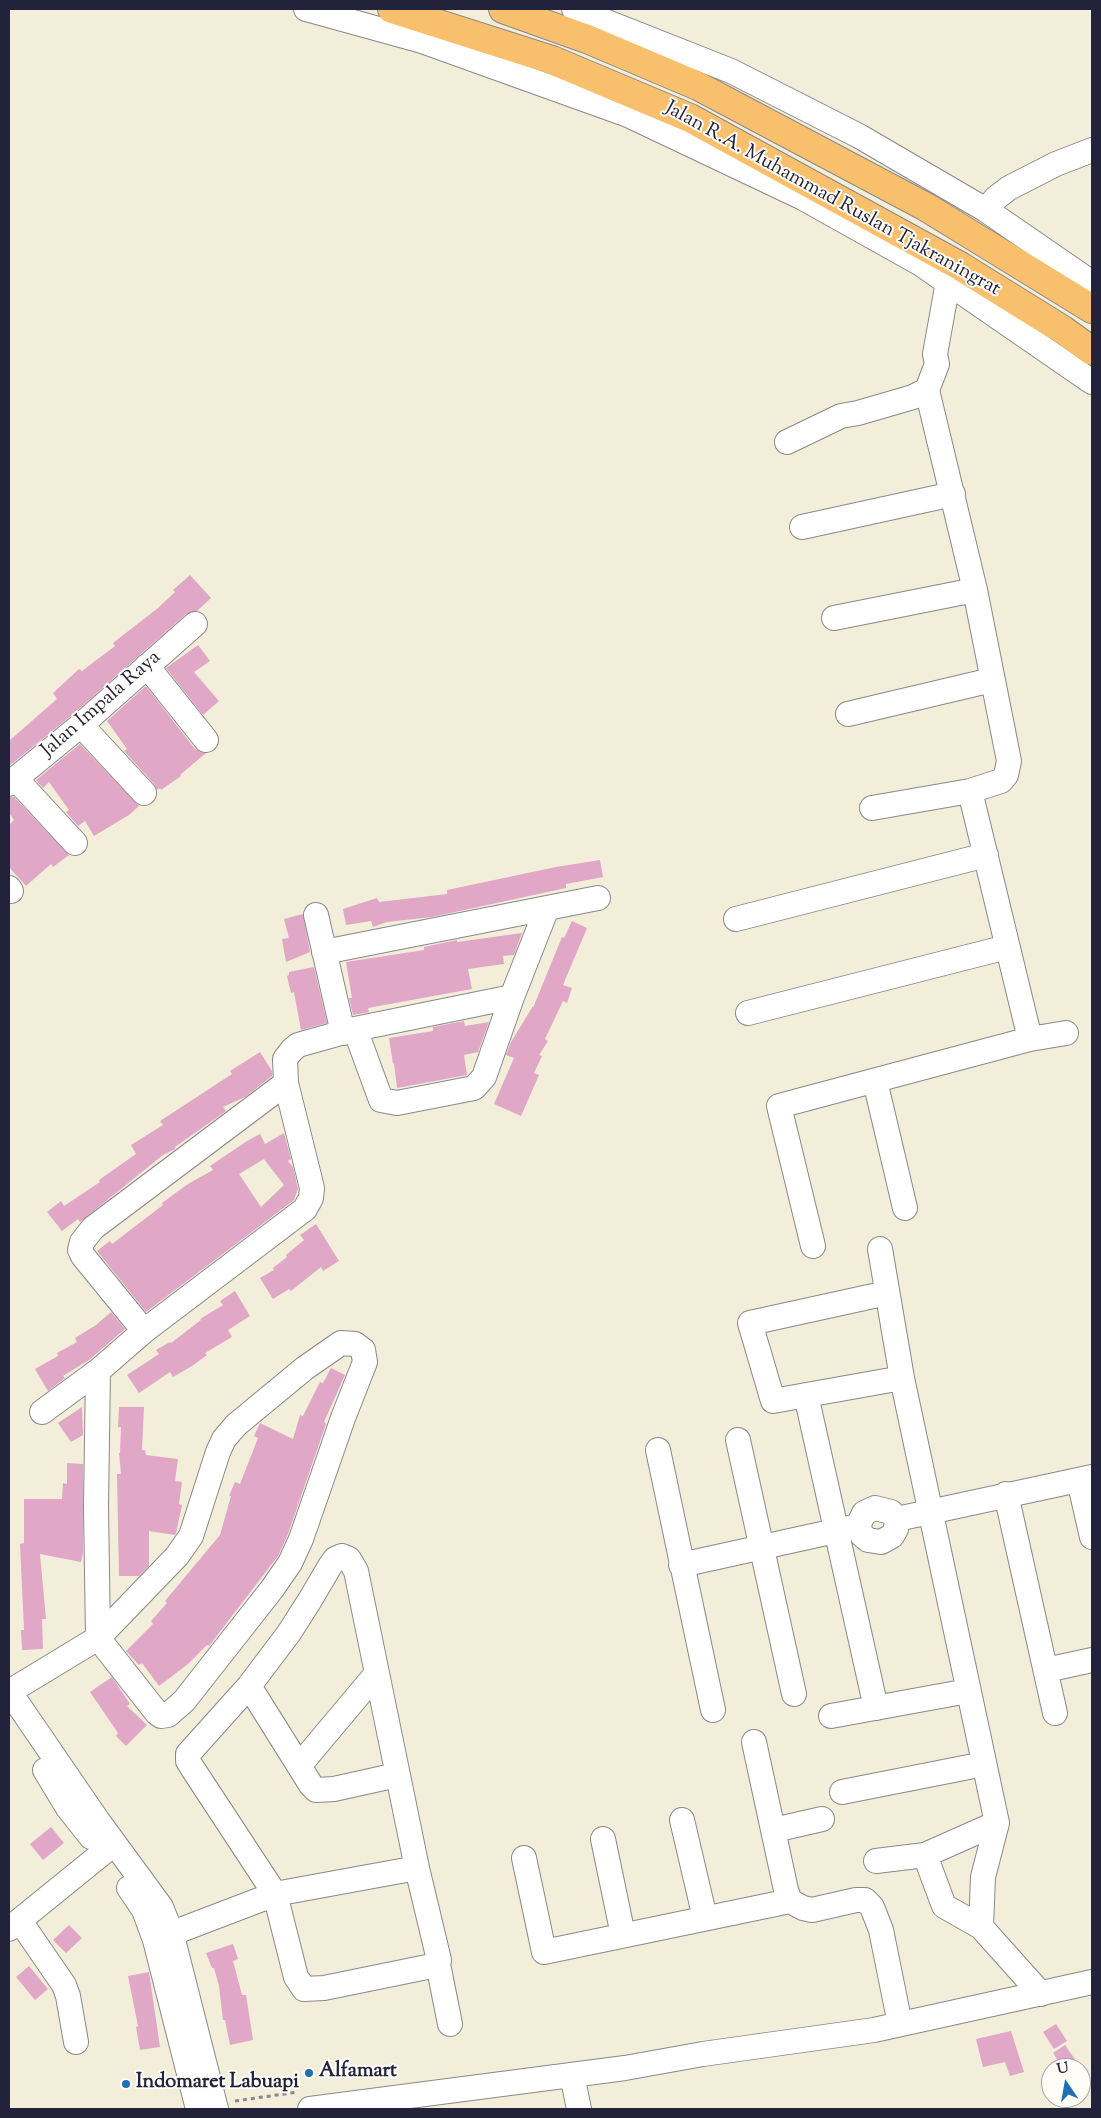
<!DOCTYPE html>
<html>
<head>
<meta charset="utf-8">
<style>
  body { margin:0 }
  #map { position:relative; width:1101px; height:2118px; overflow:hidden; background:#f2eed9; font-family:"Sorts Mill Goudy",serif }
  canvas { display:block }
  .frame { position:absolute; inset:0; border:10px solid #22223b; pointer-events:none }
  .north { position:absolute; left:1041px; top:2058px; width:50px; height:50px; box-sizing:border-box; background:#fdfcf7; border:1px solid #a5a5ac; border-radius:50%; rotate:348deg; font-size:14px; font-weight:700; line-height:20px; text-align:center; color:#22223b }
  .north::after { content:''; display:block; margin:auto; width:18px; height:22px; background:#1f6fb2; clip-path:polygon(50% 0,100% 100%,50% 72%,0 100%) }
</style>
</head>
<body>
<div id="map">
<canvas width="1101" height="2118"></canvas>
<div class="frame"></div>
<div class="north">U</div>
</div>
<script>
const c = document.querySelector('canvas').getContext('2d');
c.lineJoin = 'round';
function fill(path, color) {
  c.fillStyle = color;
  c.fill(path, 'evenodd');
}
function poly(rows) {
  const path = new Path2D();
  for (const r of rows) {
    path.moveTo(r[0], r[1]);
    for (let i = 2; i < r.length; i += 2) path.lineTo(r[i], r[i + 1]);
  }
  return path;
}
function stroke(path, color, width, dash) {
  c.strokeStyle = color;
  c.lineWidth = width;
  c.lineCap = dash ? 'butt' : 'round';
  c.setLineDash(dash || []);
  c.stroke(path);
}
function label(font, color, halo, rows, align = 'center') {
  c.font = font + ' "Sorts Mill Goudy",serif';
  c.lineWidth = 4;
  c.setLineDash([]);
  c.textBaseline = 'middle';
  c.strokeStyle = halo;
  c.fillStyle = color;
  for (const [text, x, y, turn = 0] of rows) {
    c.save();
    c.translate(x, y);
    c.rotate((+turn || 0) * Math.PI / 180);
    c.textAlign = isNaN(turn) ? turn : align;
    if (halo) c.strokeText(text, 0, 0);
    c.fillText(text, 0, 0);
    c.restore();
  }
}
const building = poly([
  [190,575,211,598,197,611,186,614,72,715,9,766,9,741,57,699,53,693,79,669,82,671,115,646,113,643,158,608,175,592,173,590],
  [198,645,210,661,194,672,219,701,203,715,166,668],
  [146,686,195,749,206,753,180,775,181,776,161,790,160,788,157,790,154,784,124,751,127,749,107,721],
  [80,744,139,806,129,815,94,836,85,821,78,826,66,812,69,810,49,782,43,788,36,780],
  [9,797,14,797,69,855,53,867,51,864,26,886,9,867,9,825,14,820,9,813],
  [600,860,603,877,566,884,566,888,432,917,387,922,373,927,371,921,346,925,343,909,377,898,379,902,447,894,447,890,556,867],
  [303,914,310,952,286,962,282,939,289,938,284,919],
  [572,921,587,928,563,985,572,988,567,1003,563,1001,545,1039,548,1041,539,1055,542,1056,534,1073,539,1075,521,1116,494,1104,514,1058,506,1055,511,1042,533,1006,533,1008,562,937,564,938],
  [522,933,514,955,503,956,504,964,468,969,472,989,368,1008,369,1012,353,1015,349,998,352,998,346,962,424,950,424,947,457,940,457,942],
  [314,967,327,1023,301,1030,294,992,291,993,287,976,289,975,289,972],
  [464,1021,465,1026,489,1022,478,1052,464,1055,467,1075,397,1088,394,1063,393,1064,389,1038,433,1031,433,1027],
  [260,1052,272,1071,272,1076,245,1097,223,1107,226,1111,175,1147,175,1149,163,1155,80,1222,78,1219,62,1231,47,1212,61,1201,64,1206,100,1182,99,1180,136,1154,131,1145,163,1125,160,1121,232,1074,230,1071],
  [284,1133,291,1159,288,1161,293,1167,298,1189,294,1200,146,1312,97,1251,110,1241,112,1244,163,1205,162,1203,188,1184,213,1170,210,1166,247,1141,260,1134,265,1144],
  [264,1159,284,1185,261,1207,239,1174],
  [316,1224,339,1261,323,1271,321,1267,291,1291,289,1289,273,1299,260,1278,274,1270,273,1268,287,1257,286,1255,304,1240,300,1235],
  [235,1291,250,1316,228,1330,232,1337,205,1353,207,1355,192,1366,173,1377,170,1372,139,1393,127,1375,159,1354,156,1350,170,1342,171,1343,201,1320,200,1319,223,1305,220,1301],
  [111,1312,125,1329,89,1360,63,1376,65,1378,48,1391,35,1369,58,1356,57,1353,77,1342,75,1338,96,1325],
  [331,1368,345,1375,324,1422,326,1424,288,1534,278,1556,209,1646,207,1645,188,1664,159,1686,142,1663,139,1665,126,1651,153,1624,151,1621,167,1603,165,1601,220,1535,231,1496,229,1496,235,1482,240,1484,258,1438,254,1436,260,1423,293,1439,300,1415,303,1416,320,1382,323,1383],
  [82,1407,83,1435,71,1442,58,1423],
  [119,1407,144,1407,142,1450,145,1450,146,1455,178,1459,175,1481,182,1482,179,1504,182,1505,176,1533,175,1535,149,1531,149,1566,139,1576,119,1576,117,1474,121,1474,119,1453,120,1453,121,1427,118,1427],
  [67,1463,83,1464,83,1553,81,1562,40,1554,46,1619,42,1619,43,1649,22,1650,21,1630,24,1630,20,1544,24,1543,24,1499,62,1499,63,1483,67,1484],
  [112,1677,130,1704,127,1706,147,1725,126,1746,116,1736,118,1733,90,1692],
  [51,1827,64,1843,43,1860,30,1844],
  [69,1925,82,1938,66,1953,53,1940],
  [233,1944,238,1959,233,1961,242,1995,246,1995,253,2040,230,2045,225,2020,223,2020,219,1986,214,1968,212,1968,206,1953],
  [29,1966,48,1989,35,2000,16,1977],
  [149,1972,160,2047,140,2050,136,2027,138,2026,128,1976],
  [1056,2024,1067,2041,1054,2049,1043,2032],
  [1011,2031,1024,2072,1010,2076,1005,2062,983,2067,976,2039],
  [1065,2045,1081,2068,1063,2068,1053,2053]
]);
const path = poly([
  [235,2101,298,2092]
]);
const minor = poly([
  [306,9,422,41,628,115,803,198,921,264,1092,382],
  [574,9,731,71,859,136,986,210,1092,283],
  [986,210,996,198,1009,188,1056,164,1092,150],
  [927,390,937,364,935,354,948,282],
  [787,442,841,416,858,413,913,397,927,390,975,590,1009,761,1006,775,1001,781,970,791,1030,1039,779,1106,813,1246],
  [802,527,953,494],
  [834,618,975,590],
  [147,666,206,740],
  [848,714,992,680],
  [81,725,144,793],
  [16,779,75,843],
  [9,784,81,725,195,624],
  [872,808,970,791],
  [9,888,11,891],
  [547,908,598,898],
  [316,915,343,1033],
  [736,919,986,855],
  [324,952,547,908,512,997,484,1077,474,1088,397,1103,381,1100,355,1029],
  [748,1013,1007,947],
  [1030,1039,1066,1033],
  [875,1081,905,1208],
  [880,1249,902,1378,997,1823,983,1877,981,1927],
  [887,1293,750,1323,773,1401,902,1378],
  [144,1331,83,1256,80,1250,82,1242,93,1228,286,1083],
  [806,1395,876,1708],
  [42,1412,98,1371],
  [738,1440,794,1694],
  [658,1450,713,1710],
  [1079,1480,1092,1537],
  [1006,1494,1055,1713],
  [858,1526,862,1535,868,1540,881,1542,892,1536,896,1529,897,1519],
  [342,1556,349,1559,356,1571,417,1868,439,1960,438,1964,432,1966,324,1988,304,1989,296,1977,275,1894,193,1769,188,1761,188,1754,249,1686,289,1633,310,1600,330,1566,335,1559,342,1556],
  [681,1565,858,1526,864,1513,875,1508,891,1512,897,1519,1092,1477],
  [1046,1670,1092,1660],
  [249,1686,311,1785,316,1790,334,1789,397,1775],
  [9,1691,98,1821,161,1907,171,1932,216,2109],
  [9,1692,98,1638,177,1556,191,1536,218,1452,224,1439,236,1425,305,1368,341,1343,355,1344,363,1350,365,1362,343,1418,301,1539,290,1563,272,1589,184,1701,168,1715,161,1716,157,1713,98,1638,96,1506,98,1371,144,1331,305,1209,311,1198,312,1188,286,1083,285,1059,292,1050,298,1045,355,1029,512,997],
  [831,1716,968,1691],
  [754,1742,786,1890,790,1901,803,1908,812,1910,856,1900,865,1900,872,1907,881,1930,900,2024],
  [299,1766,377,1673],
  [45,1770,68,1808,91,1837],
  [842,1792,984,1764],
  [682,1820,705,1918],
  [774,1830,822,1819],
  [603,1839,623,1935],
  [925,1855,944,1906,981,1927,1041,1994],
  [524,1858,544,1952,790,1901],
  [876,1861,925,1855,997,1823],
  [129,1888,144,1910,155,1940,198,2109],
  [20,1921,64,1985,68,1996,76,2042],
  [9,1929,104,1852],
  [157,1939,275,1894,417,1868],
  [438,1964,450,2024],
  [572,2075,579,2109],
  [310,2109,625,2068,703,2054,874,2030,1092,1982]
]);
const highway = poly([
  [392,9,552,60,690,118,960,266,1063,330,1092,351],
  [503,9,587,39,698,86,926,207,1092,309]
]);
const markers = [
  [309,2073,5,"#1f6fb2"],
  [126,2084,5,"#1f6fb2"]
];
const streetNames = [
  ["Jalan R.A. Muhammad Ruslan Tjakraningrat",832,200,29],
  ["Jalan Impala Raya",102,705,-41]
];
const poiNames = [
  ["Alfamart",319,2073],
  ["Indomaret Labuapi",136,2084]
];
fill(building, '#e0a7c7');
stroke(minor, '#8a888a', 26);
stroke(highway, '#8a888a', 30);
stroke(path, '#8a888a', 3, [4, 4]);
stroke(minor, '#fff', 24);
stroke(highway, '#f8bf6c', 28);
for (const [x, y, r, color] of markers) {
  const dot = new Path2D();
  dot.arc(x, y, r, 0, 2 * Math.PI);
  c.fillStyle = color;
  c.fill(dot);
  stroke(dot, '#fdfcf7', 2);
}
label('20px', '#22223b', '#fdfcf7', streetNames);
label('bold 20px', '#22223b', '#fdfcf7', poiNames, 'left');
</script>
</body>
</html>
